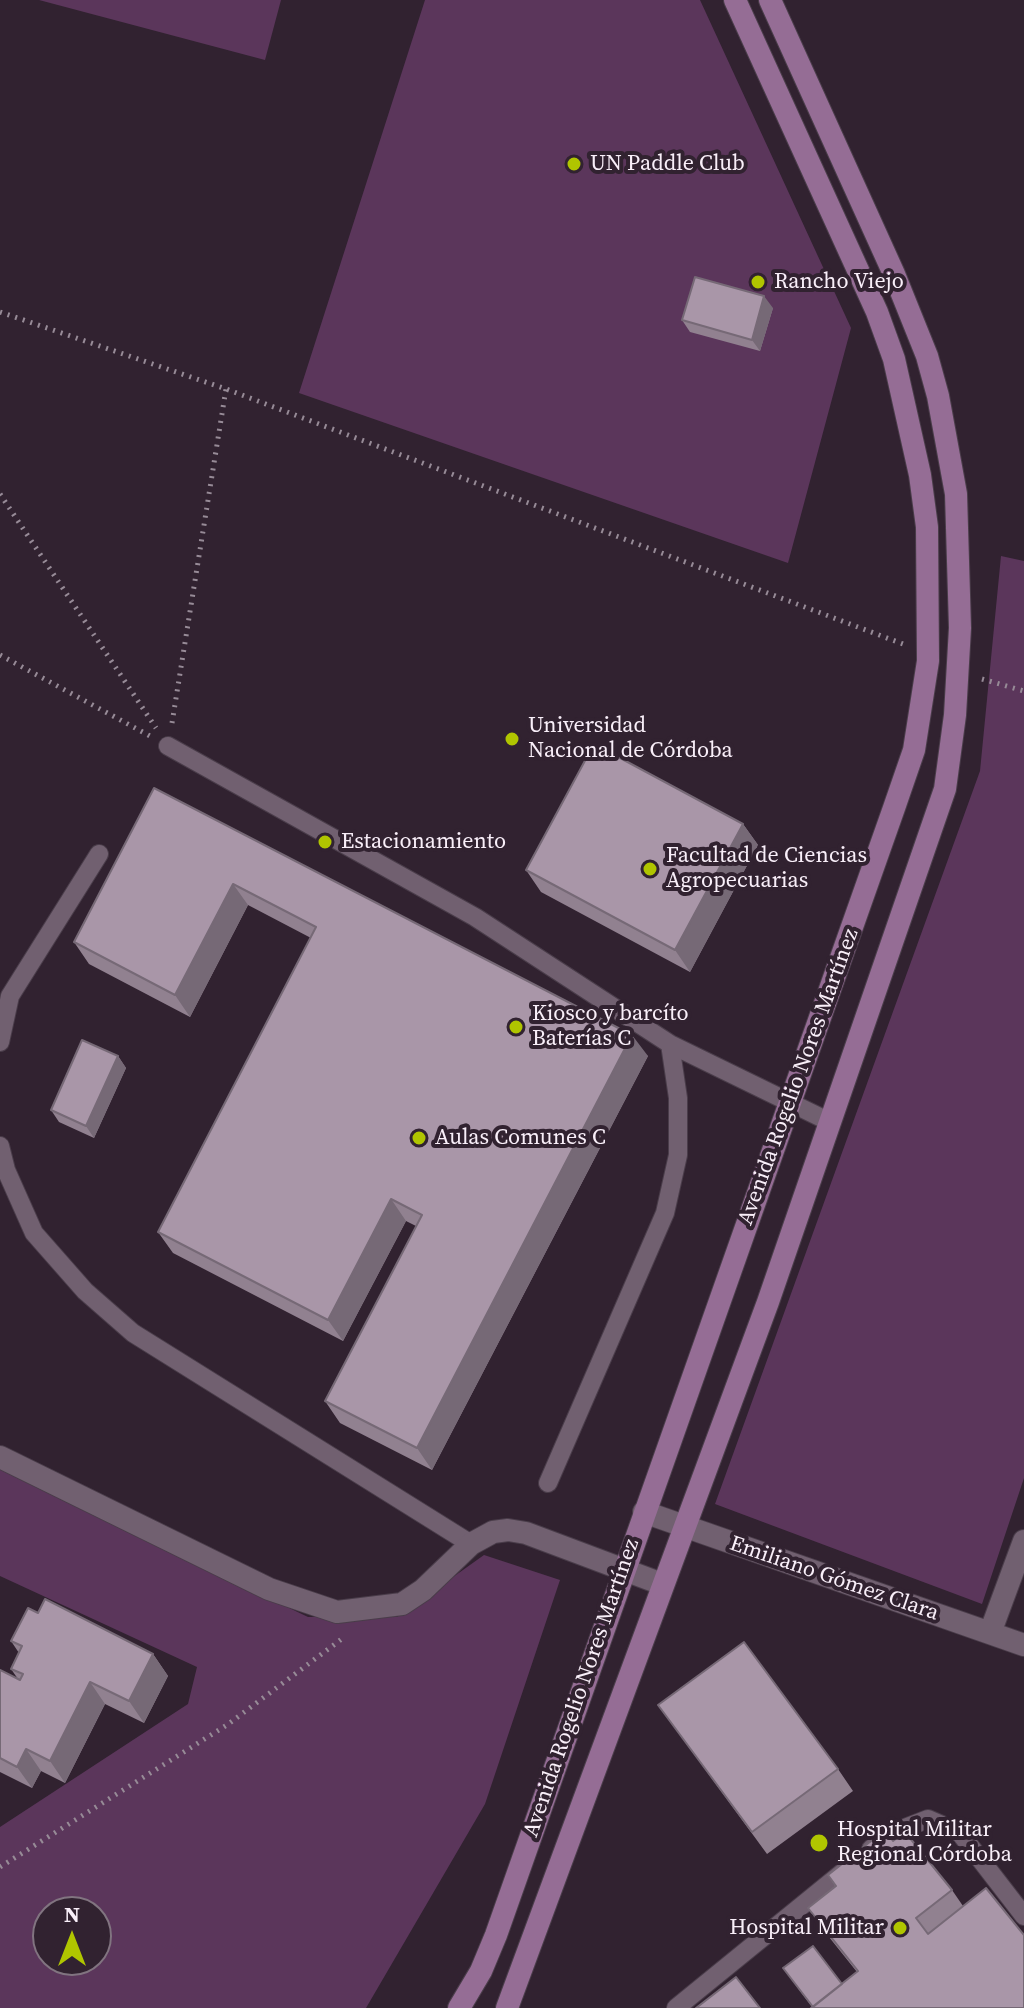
<!DOCTYPE html>
<html>
<head>
<meta charset="utf-8">
<style>
  body { margin:0 }
  #map { position:relative; width:1024px; height:2008px; overflow:hidden; background:#312230; font-family:"Source Serif 4",serif }
  canvas { display:block }
  .north { position:absolute; left:32px; top:1896px; width:80px; height:80px; box-sizing:border-box; background:#312230; border:2px solid #817480; border-radius:50%; rotate:0deg; font-size:22px; font-weight:700; line-height:32px; text-align:center; color:#f9eff9 }
  .north::after { content:''; display:block; margin:auto; width:28px; height:36px; background:#b0c500; clip-path:polygon(50% 0,100% 100%,50% 72%,0 100%) }
</style>
</head>
<body>
<div id="map">
<canvas width="1024" height="2008"></canvas>
<div class="north">N</div>
</div>
<script>
const c = document.querySelector('canvas').getContext('2d');
c.lineJoin = 'round';
function fill(path, color) {
  c.fillStyle = color;
  c.fill(path, 'evenodd');
}
function poly(rows) {
  const path = new Path2D();
  for (const r of rows) {
    path.moveTo(r[0], r[1]);
    for (let i = 2; i < r.length; i += 2) path.lineTo(r[i], r[i + 1]);
  }
  return path;
}
function stroke(path, color, width, dash) {
  c.strokeStyle = color;
  c.lineWidth = width;
  c.lineCap = dash ? 'butt' : 'round';
  c.setLineDash(dash || []);
  c.stroke(path);
}
function label(font, color, halo, rows, align = 'center') {
  c.font = font + ' "Source Serif 4",serif';
  c.lineWidth = 8;
  c.setLineDash([]);
  c.textBaseline = 'middle';
  c.strokeStyle = halo;
  c.fillStyle = color;
  for (const [text, x, y, turn = 0] of rows) {
    c.save();
    c.translate(x, y);
    c.rotate((+turn || 0) * Math.PI / 180);
    c.textAlign = isNaN(turn) ? turn : align;
    if (halo) c.strokeText(text, 0, 0);
    c.fillText(text, 0, 0);
    c.restore();
  }
}
const green = poly([
  [39,0,281,0,265,60],
  [425,0,700,0,851,328,788,563,299,393],
  [1001,556,1024,561,1024,1478,982,1604,715,1504,980,771],
  [0,1469,308,1617,397,1617,484,1555,560,1580,485,1804,366,2008,0,2008,0,1827,188,1704,197,1667,0,1576],
  [48,1912,96,1912,96,1960,48,1960]
]);
const path = poly([
  [0,312,226,389,903,644],
  [0,494,156,728],
  [0,655,150,736],
  [982,679,1024,691],
  [172,723,226,389],
  [0,1867,227,1725,343,1638]
]);
const service = poly([
  [168,746,475,917,670,1044,830,1122],
  [0,1042,10,996,99,854],
  [0,1146,6,1170,34,1233,85,1291,133,1333,471,1544],
  [548,1483,665,1213,678,1155,678,1098,670,1044],
  [871,1849,892,1833,928,1819,960,1833,1024,1916],
  [676,2008,848,1868]
]);
const minor = poly([
  [0,1457,269,1589,337,1612,402,1604,423,1590,471,1544,493,1532,508,1530,526,1533,662,1584],
  [644,1512,1024,1645],
  [990,1633,1024,1541]
]);
const secondary = poly([
  [459,2008,481,1971,496,1935,894,808,914,750,928,661,927,527,920,475,894,359,877,312,735,0],
  [507,2008,768,1302,945,789,955,715,960,628,956,494,938,396,927,356,894,274,770,0]
]);
const wall = poly([
  [773,308,760,351,690,332,682,320],
  [154,788,648,1056,432,1470,340,1423,325,1401,416,1226,406,1221,343,1341,173,1253,158,1232,311,938,248,905,190,1017,89,964,74,942],
  [743,824,758,845,690,972,541,892,526,870],
  [118,1056,126,1068,94,1138,59,1122,51,1110],
  [38,1613,153,1654,168,1676,144,1723,105,1704,65,1783,41,1771,32,1788,0,1772,0,1670,18,1679,11,1669,19,1653,11,1641],
  [658,1705,838,1769,853,1791,767,1854],
  [893,1841,952,1890,963,1906,1024,1935,812,2007,783,1968,842,1984,857,1972,829,1937,808,1908,835,1886,828,1875]
]);
const shadedWall = poly([
  [764,296,773,308,760,351,752,340],
  [743,824,758,845,690,972,675,950],
  [233,884,248,905,190,1017,175,995],
  [632,1035,648,1056,432,1470,417,1448],
  [118,1056,126,1068,94,1138,86,1126],
  [391,1199,406,1221,343,1341,328,1320],
  [153,1654,168,1676,144,1723,129,1701],
  [90,1682,105,1704,65,1783,50,1761],
  [26,1749,41,1771,32,1788,17,1767]
]);
const building = poly([
  [695,277,764,296,752,340,682,320,695,277],
  [594,744,743,824,675,950,526,870,594,744],
  [154,788,632,1035,417,1448,325,1401,422,1215,391,1199,328,1320,158,1232,316,927,233,884,175,995,74,942,154,788],
  [82,1040,118,1056,86,1126,51,1110,82,1040],
  [45,1599,153,1654,129,1701,90,1682,50,1761,26,1749,17,1767,0,1758,0,1670,20,1680,23,1674,11,1669,22,1646,11,1641,28,1608,38,1613,45,1599],
  [744,1642,838,1769,752,1832,658,1705,744,1642],
  [885,1830,893,1841,905,1832,952,1890,916,1918,928,1934,986,1888,1024,1935,1024,2008,811,2008,858,1971,808,1908,836,1886,828,1875,885,1830],
  [813,1946,842,1984,813,2007,783,1968,813,1946],
  [736,1977,760,2008,696,2008,736,1977]
]);
const markers = [
  [574,164,8,"#b0c500"],
  [758,282,8,"#b0c500"],
  [512,739,8,"#b0c500"],
  [325,842,8,"#b0c500"],
  [650,869,8,"#b0c500"],
  [516,1027,8,"#b0c500"],
  [419,1138,8,"#b0c500"],
  [819,1843,10,"#b0c500"],
  [900,1928,8,"#b0c500"]
];
const poiNames = [
  ["UN Paddle Club",590,164],
  ["Rancho Viejo",774,282],
  ["Universidad",528,726],
  ["Nacional de Córdoba",528,751],
  ["Estacionamiento",341,842],
  ["Facultad de Ciencias",666,856],
  ["Agropecuarias",666,881],
  ["Kiosco y barcíto",532,1014],
  ["Baterías C",532,1039],
  ["Aulas Comunes C",435,1138],
  ["Hospital Militar",837,1830],
  ["Regional Córdoba",837,1855],
  ["Hospital Militar",884,1928,"right"]
];
const streetNames = [
  ["Avenida Rogelio Nores Martínez",799,1077,-70],
  ["Emiliano Gómez Clara",834,1579,19],
  ["Avenida Rogelio Nores Martínez",582,1688,-71]
];
fill(green, '#5b365b');
stroke(service, '#4a3d4a', 20);
stroke(minor, '#4a3d4a', 24);
stroke(secondary, '#4a3d4a', 24);
stroke(path, '#978b97', 5, [2, 6]);
stroke(service, '#716070', 18);
stroke(minor, '#716070', 22);
stroke(secondary, '#956d95', 22);
fill(wall, '#918190');
fill(shadedWall, '#766976');
fill(building, '#a996a8');
stroke(building, '#766976', 2);
for (const [x, y, r, color] of markers) {
  const dot = new Path2D();
  dot.arc(x, y, r, 0, 2 * Math.PI);
  c.fillStyle = color;
  c.fill(dot);
  stroke(dot, '#312230', 3);
}
label('22px', '#f9eff9', '#312230', poiNames, 'left');
label('22px', '#f9eff9', '#312230', streetNames);
</script>
</body>
</html>
